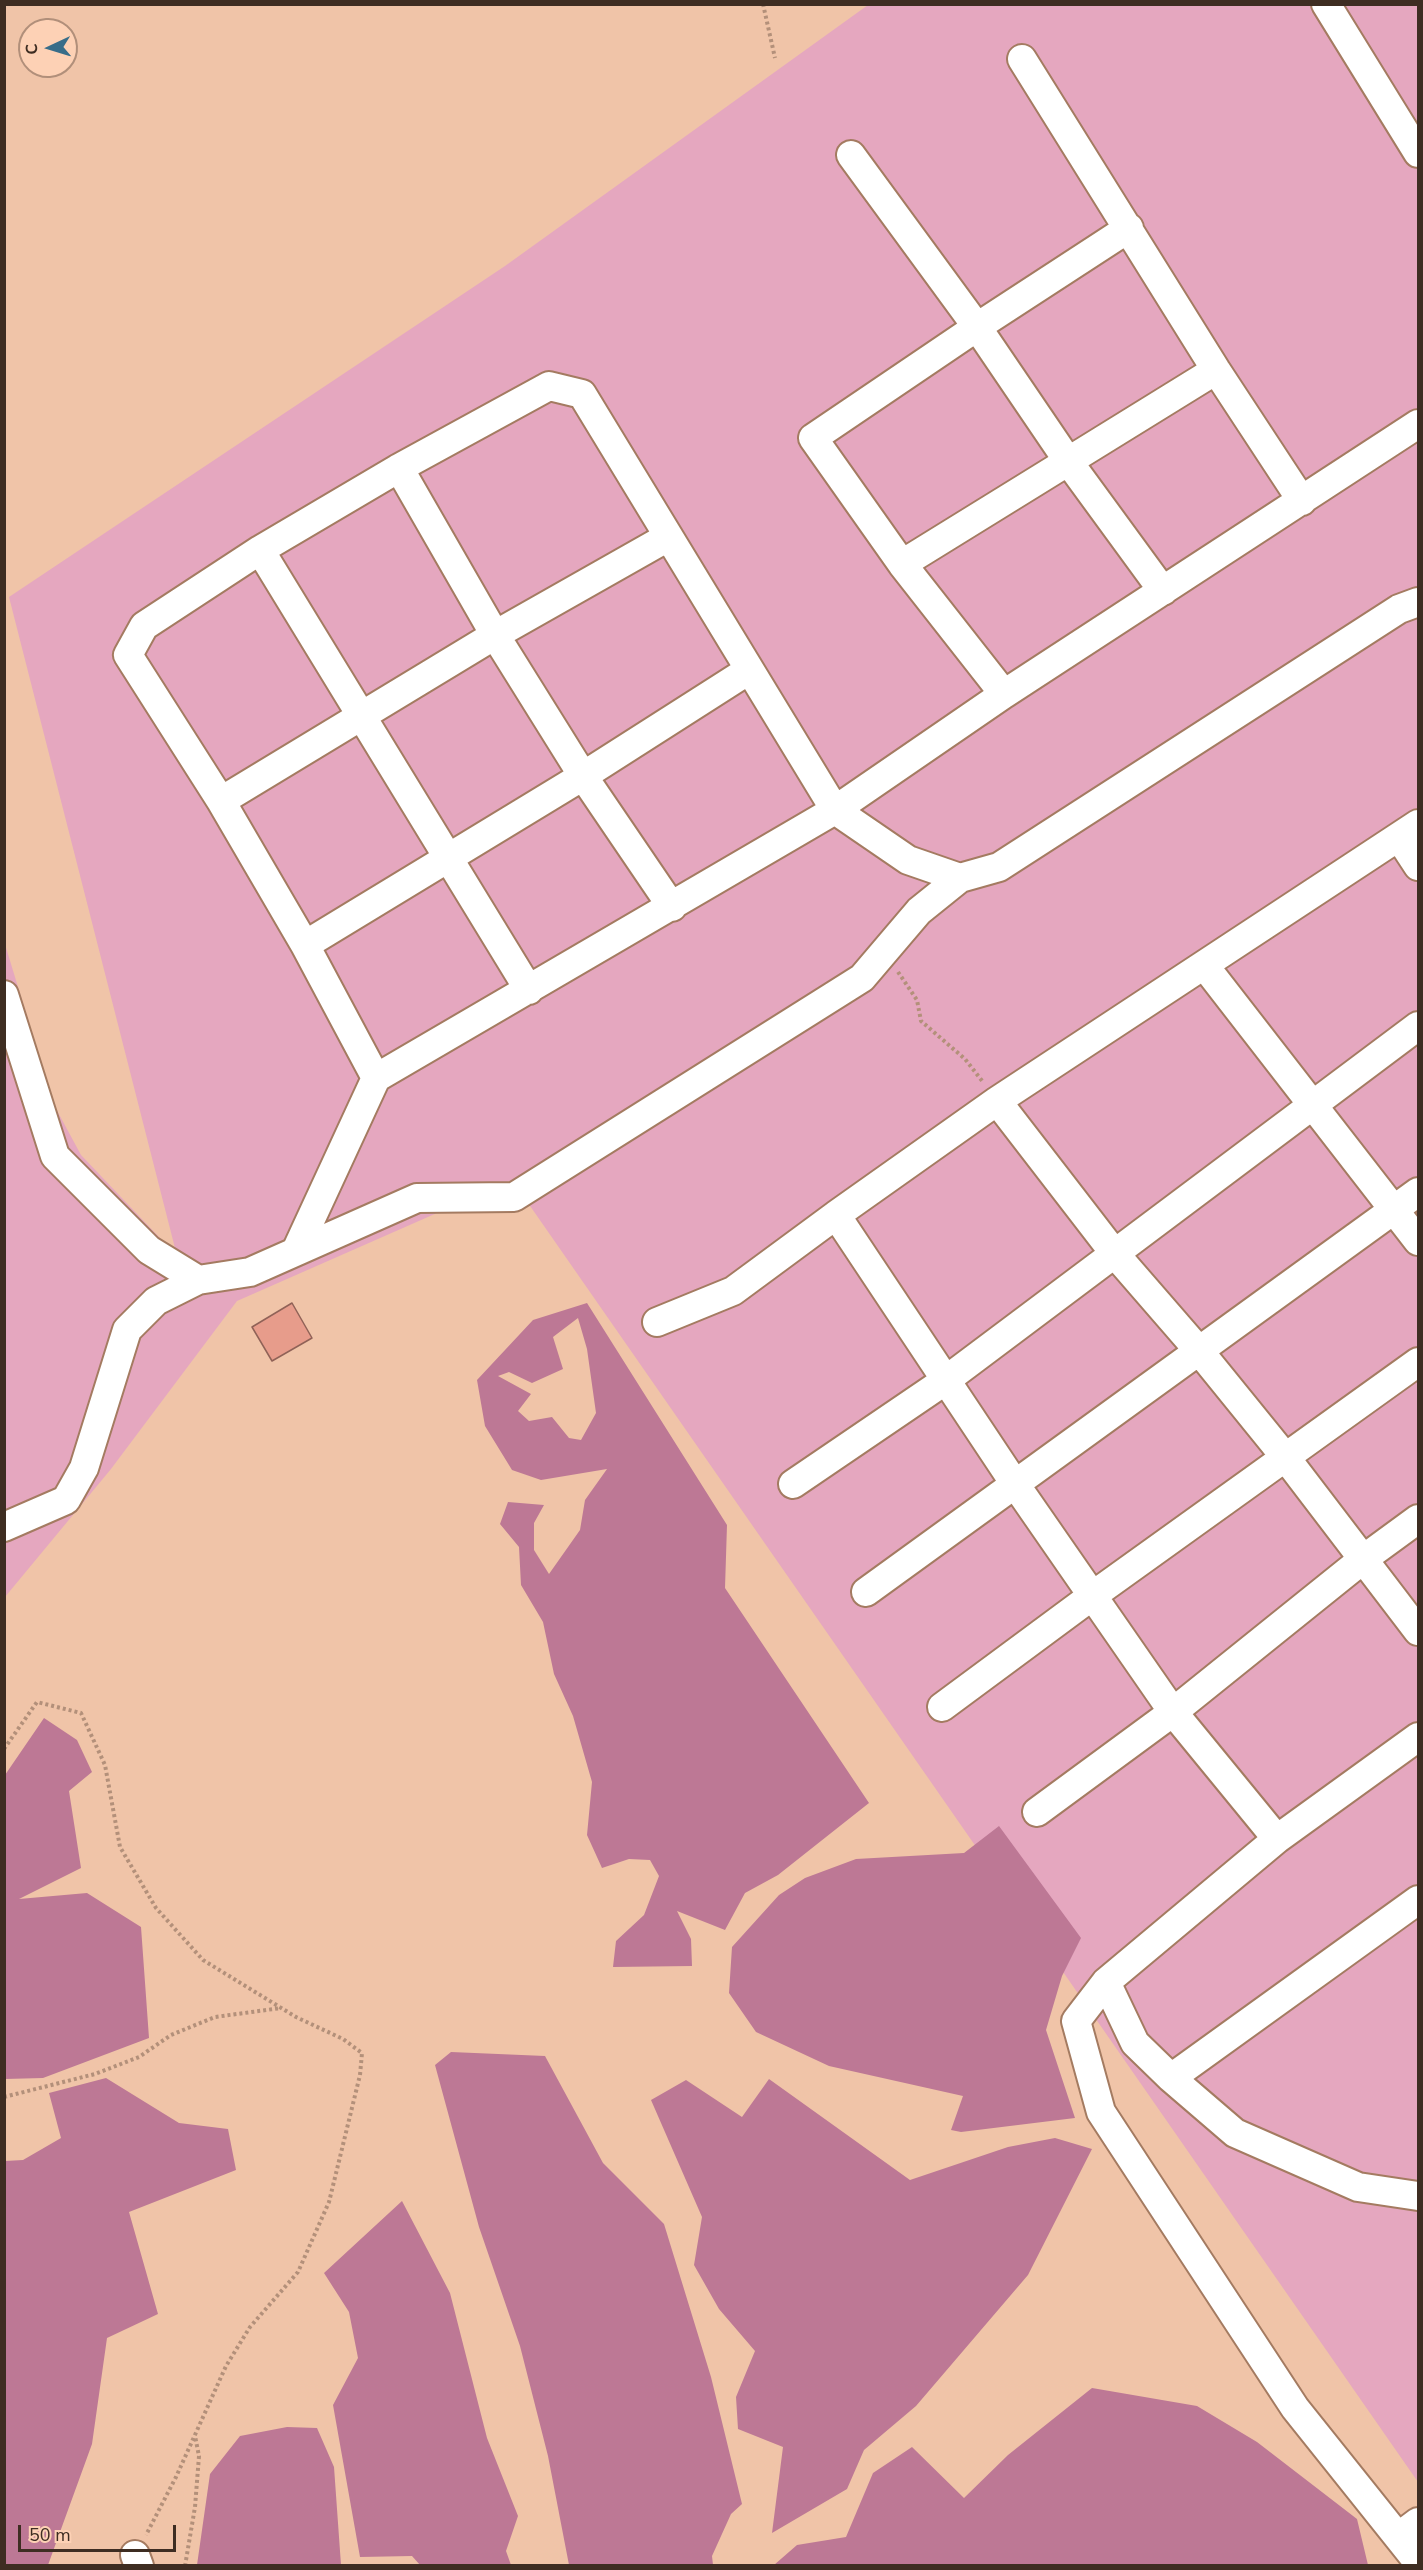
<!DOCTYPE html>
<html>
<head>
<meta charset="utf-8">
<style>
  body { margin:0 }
  #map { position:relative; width:1423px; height:2570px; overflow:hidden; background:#f0c4a8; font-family:"Nunito Sans",sans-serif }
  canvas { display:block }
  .frame { position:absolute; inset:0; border:6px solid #3e2d22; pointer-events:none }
  .north { position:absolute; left:18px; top:18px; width:60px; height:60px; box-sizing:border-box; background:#fdd1b5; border:2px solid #b18f7a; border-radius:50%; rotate:266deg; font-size:16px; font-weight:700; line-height:24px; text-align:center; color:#3e2d22 }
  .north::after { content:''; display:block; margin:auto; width:21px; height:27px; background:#386d89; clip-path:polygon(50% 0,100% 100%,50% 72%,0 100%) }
  .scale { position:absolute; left:18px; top:2525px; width:158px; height:27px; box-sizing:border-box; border:3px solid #3e2d22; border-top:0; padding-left:8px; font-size:18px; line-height:21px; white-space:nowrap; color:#3e2d22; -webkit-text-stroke:4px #fdd1b5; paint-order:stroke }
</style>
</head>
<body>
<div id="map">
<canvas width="1423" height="2570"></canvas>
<div class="frame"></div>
<div class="north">С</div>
<div class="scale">50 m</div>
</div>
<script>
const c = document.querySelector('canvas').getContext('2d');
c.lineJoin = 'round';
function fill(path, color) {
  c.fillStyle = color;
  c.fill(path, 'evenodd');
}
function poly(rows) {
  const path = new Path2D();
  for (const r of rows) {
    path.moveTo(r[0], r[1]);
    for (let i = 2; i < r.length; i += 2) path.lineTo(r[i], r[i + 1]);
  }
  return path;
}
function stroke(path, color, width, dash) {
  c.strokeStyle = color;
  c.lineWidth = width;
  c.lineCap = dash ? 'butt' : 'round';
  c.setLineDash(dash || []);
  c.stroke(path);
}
const green = poly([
  [868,5,1418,5,1418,2482,512,1180,237,1301,111,1469,5,1597,4,941,54,1105,81,1155,177,1256,9,597,505,266]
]);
const forest = poly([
  [587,1303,727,1525,725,1588,869,1803,778,1875,745,1893,725,1930,677,1911,691,1939,692,1966,613,1967,616,1941,644,1915,659,1876,650,1860,629,1859,602,1868,587,1835,592,1782,573,1716,554,1674,543,1622,521,1585,519,1547,500,1524,508,1502,544,1505,534,1523,534,1550,549,1574,580,1530,585,1500,607,1469,541,1480,512,1470,485,1426,477,1380,533,1320],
  [578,1318,587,1349,596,1413,581,1440,569,1438,552,1417,529,1421,518,1411,531,1394,498,1376,509,1372,532,1383,563,1369,553,1337],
  [44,1718,77,1740,92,1772,69,1791,81,1868,19,1899,87,1893,141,1927,149,2038,43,2078,5,2079,5,1775],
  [999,1826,1081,1938,1062,1976,1046,2030,1075,2118,961,2132,951,2130,963,2096,829,2066,756,2032,729,1993,732,1947,779,1895,805,1878,856,1859,964,1853],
  [451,2052,545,2056,603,2163,664,2224,711,2377,742,2504,731,2514,712,2556,713,2565,569,2565,548,2456,520,2346,479,2227,435,2065],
  [106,2078,179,2123,228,2129,236,2170,129,2212,158,2314,107,2338,92,2444,48,2565,5,2565,5,2161,23,2160,61,2138,49,2093],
  [769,2079,910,2180,1008,2147,1055,2138,1092,2149,1028,2275,916,2406,864,2450,847,2489,772,2533,783,2447,738,2429,736,2397,755,2351,719,2309,694,2265,702,2217,651,2100,686,2080,742,2117],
  [402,2201,450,2293,487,2438,518,2516,506,2551,511,2565,420,2565,412,2556,360,2557,333,2405,358,2358,349,2312,324,2273],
  [1092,2388,1197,2406,1257,2442,1357,2519,1368,2565,774,2565,797,2545,846,2537,873,2473,912,2447,964,2498,1008,2455],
  [287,2427,317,2428,334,2467,341,2565,197,2565,210,2474,240,2436]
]);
const building = poly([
  [292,1303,312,1338,272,1361,252,1327,292,1303]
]);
const path = poly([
  [763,4,775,58],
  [898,972,917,1000,921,1021,965,1059,983,1082],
  [4,1749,37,1702,81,1713,105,1765,120,1847,156,1908,203,1960,296,2017,343,2039,362,2053,360,2075,329,2202,298,2272,250,2327,226,2366,176,2477,146,2535],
  [4,2097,95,2074,139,2057,171,2035,215,2017,281,2008],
  [185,2566,195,2507,199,2456,195,2436]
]);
const minor = poly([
  [1326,4,1418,153],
  [1022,59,1216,370,1302,501],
  [851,155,977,327,1068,461,1163,591],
  [399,468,495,635,583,776,672,907],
  [260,550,529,990],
  [902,564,1216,370],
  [1004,694,902,564,813,438,977,327,1129,228],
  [221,801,495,635,668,537],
  [1418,824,997,1101,836,1215,1015,1484,1173,1712,1277,1839,1418,1737],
  [1399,837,1418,866],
  [305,945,583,776,749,670],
  [1204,965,1418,1241],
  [4,995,55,1156,149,1250,198,1280],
  [376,1078,305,945,221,801,128,655,144,626,260,550,399,468,549,386,582,394,835,810,908,860,960,878,999,867,1399,609,1418,602],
  [997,1101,1115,1254,1200,1352,1286,1458,1418,1631],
  [296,1251,376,1078,835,810,1004,694,1418,424],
  [657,1322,733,1291,836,1215],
  [793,1484,946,1380,1418,1026],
  [4,1527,66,1500,84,1468,127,1330,156,1301,198,1280,250,1272,417,1198,514,1197,862,978,919,911,960,878],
  [866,1592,1418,1192],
  [942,1707,1092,1596,1418,1362],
  [1037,1812,1173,1712,1362,1560,1418,1519],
  [1277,1839,1106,1982,1076,2021,1101,2112,1295,2408,1418,2562],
  [1418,1900,1171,2078,1235,2133,1358,2187,1418,2196],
  [1106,1982,1135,2043,1171,2078],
  [1398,2537,1418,2522],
  [135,2555,139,2566]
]);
fill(green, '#e5a7bf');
fill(forest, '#bd7895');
fill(building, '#e79c8b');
stroke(building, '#906257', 1.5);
stroke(minor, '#a47b61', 32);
stroke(path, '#b3907a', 4, [3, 3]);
stroke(minor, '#fff', 28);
</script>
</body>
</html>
